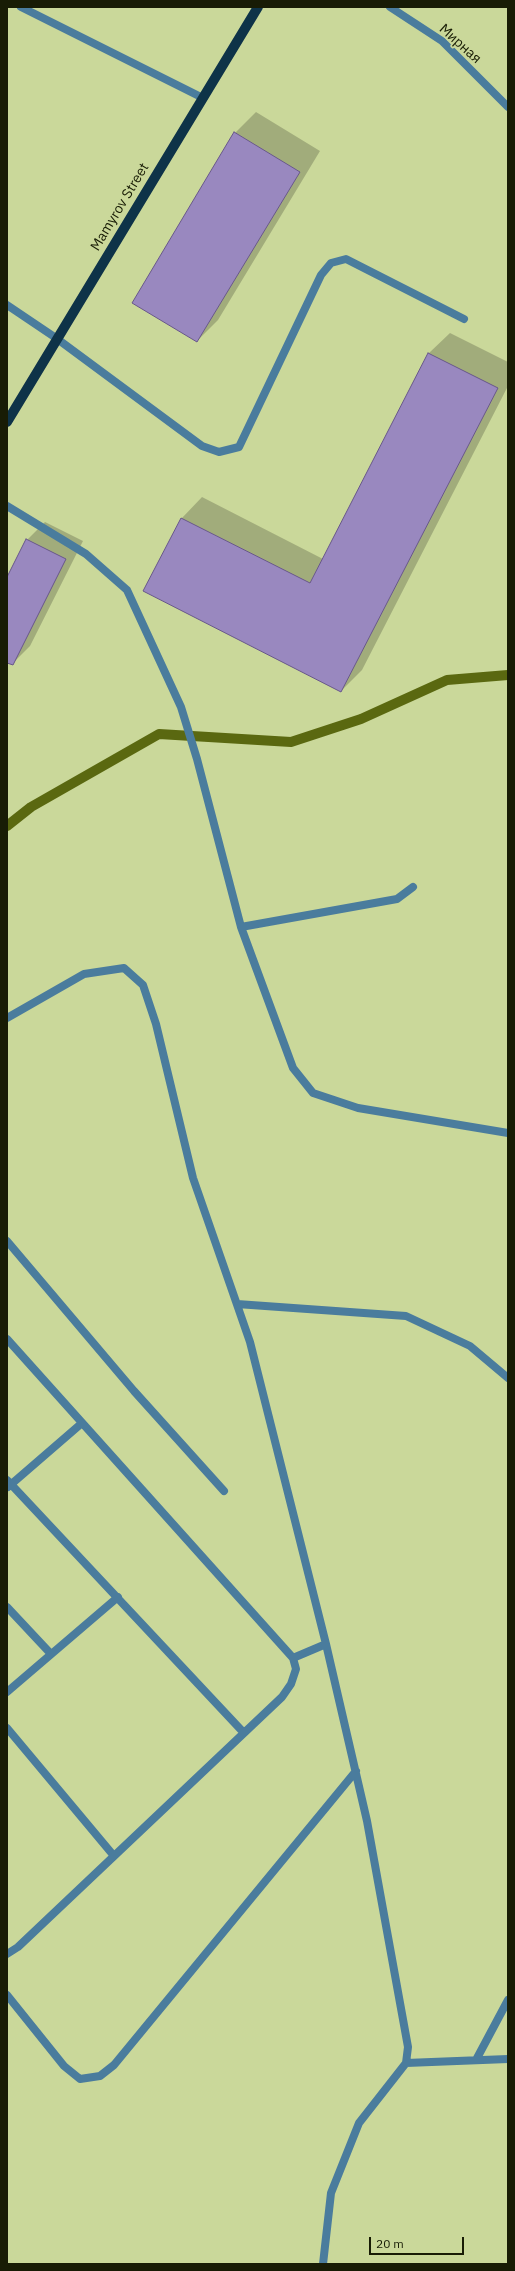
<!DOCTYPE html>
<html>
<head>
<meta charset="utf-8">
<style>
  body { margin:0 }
  #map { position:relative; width:515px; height:2271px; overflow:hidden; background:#cad89a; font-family:"IBM Plex Sans",sans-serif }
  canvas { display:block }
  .frame { position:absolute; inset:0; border:8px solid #181c05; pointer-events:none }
  .scale { position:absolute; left:369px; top:2237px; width:95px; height:18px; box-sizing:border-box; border:2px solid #181c05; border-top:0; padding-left:5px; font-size:12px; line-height:14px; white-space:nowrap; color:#181c05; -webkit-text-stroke:3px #cad89a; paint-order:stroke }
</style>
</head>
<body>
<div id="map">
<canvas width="515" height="2271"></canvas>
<div class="frame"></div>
<div class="scale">20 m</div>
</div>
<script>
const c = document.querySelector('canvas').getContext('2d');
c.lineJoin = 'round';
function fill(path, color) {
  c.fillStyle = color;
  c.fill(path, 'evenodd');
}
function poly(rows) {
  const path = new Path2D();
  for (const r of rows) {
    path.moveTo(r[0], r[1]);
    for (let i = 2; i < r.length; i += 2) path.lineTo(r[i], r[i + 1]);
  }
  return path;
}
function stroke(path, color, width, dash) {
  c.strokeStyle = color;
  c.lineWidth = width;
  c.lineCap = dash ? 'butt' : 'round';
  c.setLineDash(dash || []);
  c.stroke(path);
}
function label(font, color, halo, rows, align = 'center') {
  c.font = font + ' "IBM Plex Sans",sans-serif';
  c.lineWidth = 3.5;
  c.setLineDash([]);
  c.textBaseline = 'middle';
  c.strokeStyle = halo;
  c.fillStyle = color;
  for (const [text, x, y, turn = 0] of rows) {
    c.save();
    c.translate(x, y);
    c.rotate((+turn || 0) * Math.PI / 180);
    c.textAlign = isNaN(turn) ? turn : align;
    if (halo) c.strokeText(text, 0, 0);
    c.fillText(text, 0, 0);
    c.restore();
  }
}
const shadow = poly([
  [256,112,320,151,218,320,197,341,235,133],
  [450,333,508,362,508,386,362,670,341,691,144,590,182,518,202,497,323,559,429,353],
  [45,522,83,541,30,646,12,664,7,662,7,579,27,540]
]);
const stream = poly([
  [7,826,31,807,159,734,291,742,361,719,447,680,508,675]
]);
const building = poly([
  [234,132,300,172,197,342,132,303,234,132],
  [428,353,498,388,341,692,143,591,181,518,310,583,428,353],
  [26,539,66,559,13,665,7,663,7,577,26,539]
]);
const service = poly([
  [21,7,203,98],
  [7,305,56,338,202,446,219,452,239,447,321,275,331,263,346,259,464,319],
  [7,1018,84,974,124,968,143,985,156,1024,193,1178,250,1342,326,1644,367,1821,408,2047,406,2063,359,2123,331,2193,323,2264],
  [7,1241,134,1391,224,1491],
  [237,1304,406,1316,470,1346,508,1378],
  [7,1339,293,1658,296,1669,291,1684,282,1697,18,1947,7,1954],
  [7,1480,244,1733],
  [8,1487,82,1423],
  [7,1607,51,1654],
  [293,1658,326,1644],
  [7,1692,118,1597],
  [7,1728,114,1856],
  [7,1995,64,2066,80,2079,100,2076,114,2065,356,1771],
  [476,2060,508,2000],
  [406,2063,508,2059]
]);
const minor = poly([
  [390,7,442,41,508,107],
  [7,506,86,554,127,590,181,707,197,759,241,927,293,1068,313,1093,358,1108,508,1133],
  [241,927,397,899,413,887]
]);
const primary = poly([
  [7,422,258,7]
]);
const streetNames = [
  ["Мирная",460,44,42],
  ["Mamyrov Street",120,207,-59]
];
fill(shadow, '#0003');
stroke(stream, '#5a6810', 10);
fill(building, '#9988bf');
stroke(building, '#68578a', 1);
stroke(service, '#4a7c9d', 8);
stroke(minor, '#4a7c9d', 8);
stroke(primary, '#0e3348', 10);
label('14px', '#181c05', '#cad89a', streetNames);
</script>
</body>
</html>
